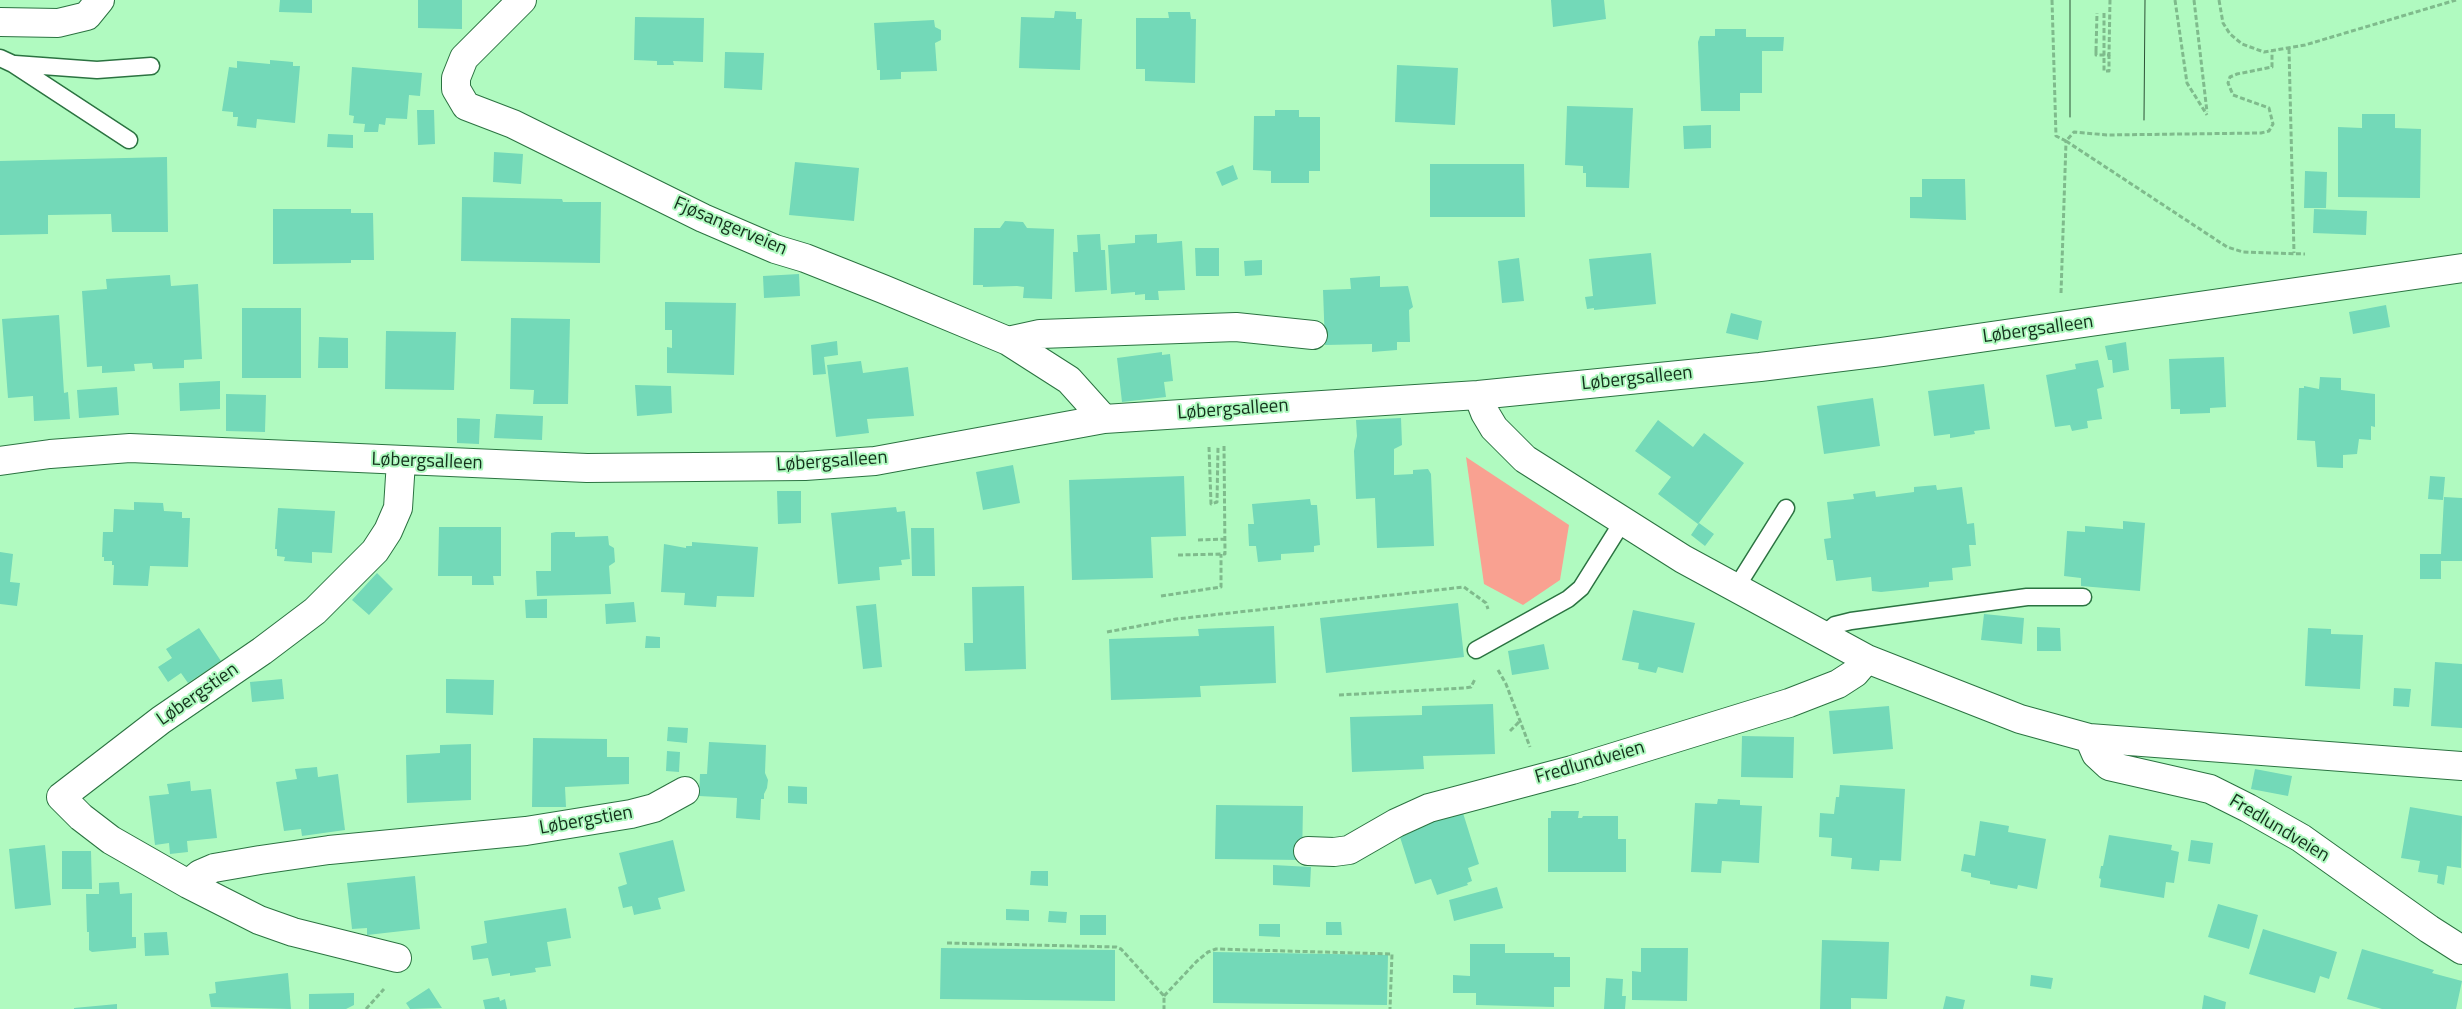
<!DOCTYPE html>
<html>
<head>
<meta charset="utf-8">
<style>
  body { margin:0 }
  canvas { display:block; background:#b0fac0 }
</style>
</head>
<body>
<canvas width="2462" height="1009"></canvas>
<script>
const c = document.querySelector('canvas').getContext('2d');
c.lineJoin = 'round';
function fill(path, color) {
  c.fillStyle = color;
  c.fill(path, 'evenodd');
}
function poly(rows) {
  const path = new Path2D();
  for (const r of rows) {
    path.moveTo(r[0], r[1]);
    for (let i = 2; i < r.length; i += 2) path.lineTo(r[i], r[i + 1]);
  }
  return path;
}
function stroke(path, color, width, dash) {
  c.strokeStyle = color;
  c.lineWidth = width;
  c.lineCap = dash ? 'butt' : 'round';
  c.setLineDash(dash || []);
  c.stroke(path);
}
function label(font, color, halo, rows, align = 'center') {
  c.font = font + ' "Titillium Web",sans-serif';
  c.lineWidth = 4;
  c.setLineDash([]);
  c.textBaseline = 'middle';
  c.strokeStyle = halo;
  c.fillStyle = color;
  for (const [text, x, y, turn = 0] of rows) {
    c.save();
    c.translate(x, y);
    c.rotate((+turn || 0) * Math.PI / 180);
    c.textAlign = isNaN(turn) ? turn : align;
    if (halo) c.strokeText(text, 0, 0);
    c.fillText(text, 0, 0);
    c.restore();
  }
}
const green = poly([
  [1466,457,1569,525,1560,580,1523,605,1484,584]
]);
const building = poly([
  [280,0,312,0,312,13,279,12],
  [418,0,462,0,462,29,418,28],
  [1551,0,1604,0,1606,19,1553,27],
  [1055,11,1076,12,1076,19,1082,19,1080,70,1019,68,1021,17,1054,18],
  [1168,12,1190,12,1191,19,1196,19,1195,83,1145,81,1145,69,1136,69,1136,18,1169,18],
  [635,17,704,18,703,62,673,61,674,65,657,65,657,61,634,60],
  [934,20,935,27,941,30,941,40,935,43,937,71,901,72,901,79,880,80,880,70,877,70,874,23],
  [1715,29,1746,29,1746,37,1784,37,1783,51,1762,51,1762,93,1740,93,1740,111,1701,111,1698,42,1700,36,1715,36],
  [725,52,764,53,762,90,724,88],
  [270,60,293,62,293,66,300,66,295,123,257,119,256,128,237,126,238,117,233,117,233,112,222,111,229,67,237,68,237,61,270,64],
  [1397,65,1458,68,1455,125,1395,122],
  [352,67,422,73,420,96,409,95,407,119,386,118,385,125,379,124,378,132,364,132,365,124,353,123,354,116,349,115],
  [1567,106,1633,108,1629,188,1586,187,1586,173,1583,173,1583,166,1565,165],
  [417,110,434,110,435,144,418,145],
  [1275,110,1299,110,1299,117,1320,117,1320,171,1309,171,1309,183,1271,183,1271,171,1253,170,1254,116,1275,116],
  [2362,114,2395,114,2395,128,2421,129,2420,198,2338,197,2338,127,2362,128],
  [1711,125,1711,148,1684,149,1683,126],
  [328,134,353,135,353,148,327,147],
  [494,152,523,154,521,184,493,182],
  [167,157,168,232,112,232,111,214,48,215,48,234,0,235,0,161],
  [795,162,859,168,854,221,789,215],
  [1430,164,1524,164,1525,217,1430,217],
  [1233,165,1238,179,1222,186,1216,172],
  [2305,171,2327,172,2326,208,2304,208],
  [1922,179,1965,179,1966,220,1910,218,1910,197,1922,197],
  [462,197,562,199,563,202,601,202,600,263,461,261],
  [273,209,351,209,351,213,373,213,374,260,351,260,351,263,273,264],
  [2314,209,2367,211,2366,235,2313,233],
  [1005,221,1023,222,1027,228,1054,229,1052,299,1023,298,1024,287,1017,286,983,287,983,285,973,285,974,228,1000,228],
  [1100,234,1101,250,1105,250,1107,290,1075,292,1073,252,1078,252,1077,235],
  [1157,234,1157,243,1182,241,1185,290,1158,291,1159,300,1145,300,1145,294,1135,295,1135,292,1111,294,1108,245,1135,243,1135,235],
  [1195,248,1219,248,1219,276,1196,276],
  [1651,253,1656,304,1594,310,1594,308,1587,309,1585,297,1593,296,1589,259],
  [1519,258,1524,301,1502,303,1498,261],
  [1262,260,1262,275,1245,276,1244,261],
  [799,274,800,296,764,298,763,276],
  [170,275,171,286,198,284,202,359,184,360,184,368,153,369,152,363,134,364,135,371,102,373,102,366,87,367,82,291,107,289,106,279],
  [1380,276,1380,287,1408,286,1413,307,1409,310,1410,342,1397,342,1397,350,1372,352,1372,344,1325,345,1323,290,1351,289,1350,278],
  [665,302,736,303,734,375,667,373,667,347,672,348,672,330,665,330],
  [2386,305,2390,327,2353,334,2349,312],
  [242,308,301,308,301,378,242,378],
  [1731,313,1762,321,1758,340,1726,333],
  [59,315,64,393,68,392,70,419,34,421,33,396,8,398,2,319],
  [511,318,570,319,568,404,533,404,534,390,510,389],
  [386,331,456,332,454,390,385,389],
  [319,337,348,338,348,368,318,368],
  [837,341,838,355,824,357,826,374,813,375,811,345],
  [2126,342,2129,370,2113,373,2112,360,2108,360,2105,346],
  [1162,352,1162,355,1170,354,1173,381,1164,382,1166,397,1122,402,1117,358],
  [2224,357,2226,407,2210,408,2210,413,2180,414,2180,409,2171,409,2169,359],
  [2098,360,2104,387,2097,389,2102,419,2087,421,2088,428,2072,431,2070,425,2055,427,2046,375,2076,369,2075,364],
  [861,361,863,373,908,367,914,416,867,419,869,433,836,437,827,365],
  [2320,377,2341,378,2341,390,2375,394,2375,427,2371,426,2371,440,2359,439,2357,454,2343,455,2343,468,2317,467,2315,441,2297,440,2299,388,2304,388,2304,386,2319,389],
  [220,381,220,409,180,411,179,383],
  [1984,384,1990,429,1974,431,1975,434,1950,438,1950,434,1934,436,1928,391],
  [635,385,671,386,672,413,637,416],
  [117,387,119,415,79,418,77,390],
  [226,394,266,395,265,432,226,431],
  [1873,398,1880,446,1824,454,1817,406],
  [496,414,543,416,542,440,494,438],
  [457,418,480,419,479,444,457,443],
  [1401,418,1402,445,1394,449,1394,475,1413,474,1413,470,1428,469,1431,474,1434,546,1377,548,1375,498,1356,499,1354,451,1357,436,1356,420],
  [1658,420,1693,447,1704,433,1744,463,1698,524,1658,494,1671,477,1635,451],
  [1013,465,1020,503,983,510,976,472],
  [1184,476,1186,536,1151,537,1153,578,1072,580,1069,480],
  [2430,476,2445,477,2443,500,2428,499],
  [1936,485,1937,490,1962,487,1967,524,1974,523,1976,545,1969,545,1971,566,1952,568,1953,580,1929,582,1929,587,1881,592,1872,591,1871,577,1836,581,1833,560,1827,560,1824,539,1831,538,1827,502,1854,499,1853,494,1875,491,1876,497,1914,492,1914,487],
  [777,491,801,491,801,523,778,524],
  [2444,497,2462,498,2462,561,2441,561,2441,579,2420,579,2420,554,2441,554],
  [1310,499,1311,505,1317,505,1320,545,1314,546,1314,552,1281,554,1281,560,1258,562,1256,546,1249,546,1248,524,1254,524,1252,504],
  [134,502,163,503,164,511,182,512,182,518,190,518,188,567,150,566,148,586,113,585,114,565,112,565,112,561,104,561,104,557,102,557,103,532,113,532,114,509,134,510],
  [896,507,897,512,905,511,910,559,901,560,902,565,879,567,880,580,838,584,831,513],
  [278,508,335,511,332,553,312,552,312,563,284,561,285,557,277,556,277,549,275,549],
  [2123,521,2145,523,2140,591,2081,586,2081,578,2064,576,2067,531,2085,532,2085,526,2123,529],
  [1699,523,1714,534,1705,546,1691,535],
  [439,527,501,527,501,576,493,576,494,585,472,585,472,576,438,576],
  [911,528,934,528,935,576,912,576],
  [556,532,575,532,575,537,608,536,609,545,614,548,615,562,609,566,611,594,537,596,536,571,551,571,551,533],
  [692,542,758,547,754,597,717,596,716,607,684,605,685,593,661,592,664,544,686,548,686,546,692,546],
  [0,552,13,554,10,582,20,583,17,606,0,604],
  [377,573,393,589,369,615,352,600],
  [1024,586,1026,669,965,671,964,643,973,643,972,587],
  [547,599,547,618,526,618,525,600],
  [634,602,636,622,606,624,605,604],
  [1458,603,1464,657,1326,673,1320,618],
  [876,604,882,667,863,669,856,606],
  [1633,610,1695,623,1683,673,1658,667,1656,673,1638,669,1639,663,1622,660],
  [1984,614,2024,618,2022,644,1981,640],
  [1274,626,1276,683,1200,686,1201,697,1111,700,1109,639,1199,636,1198,629],
  [2037,627,2060,628,2061,651,2037,651],
  [199,628,221,661,188,683,181,673,168,682,158,667,172,658,166,649],
  [2308,628,2331,629,2331,634,2363,635,2360,689,2305,686],
  [646,636,660,637,660,648,645,648],
  [1544,644,1549,669,1512,675,1508,651],
  [2435,662,2462,664,2462,728,2431,726],
  [282,679,284,699,252,702,250,682],
  [446,679,494,680,493,715,446,713],
  [2394,688,2411,689,2409,707,2393,706],
  [1493,704,1495,754,1423,756,1424,769,1352,772,1350,717,1422,715,1422,706],
  [1889,706,1893,749,1833,754,1829,711],
  [668,727,688,728,687,743,667,741],
  [1742,736,1794,737,1793,778,1741,777],
  [533,738,607,739,607,757,629,757,629,784,565,787,566,807,532,807],
  [709,742,766,745,765,773,768,780,767,788,764,794,764,799,761,799,760,820,736,818,737,798,699,796,700,774,707,774],
  [471,744,471,800,407,803,406,755,440,753,440,745],
  [667,751,680,752,679,772,666,771],
  [317,767,318,777,338,774,345,830,302,836,301,829,284,831,276,782,297,779,295,769],
  [2255,769,2292,776,2288,796,2251,789],
  [190,781,191,791,211,789,217,838,187,841,188,852,170,854,169,843,155,845,149,796,169,794,167,784],
  [1840,785,1905,789,1901,861,1880,860,1879,871,1851,869,1852,858,1831,856,1832,838,1819,837,1820,813,1834,814,1836,797,1839,797],
  [788,786,807,787,807,804,788,803],
  [1718,799,1740,800,1740,805,1762,806,1759,863,1722,861,1721,873,1691,872,1695,803,1717,804],
  [1216,805,1303,806,1302,860,1215,859],
  [2410,807,2462,816,2461,868,2447,866,2444,885,2437,883,2438,875,2418,872,2420,861,2401,858],
  [1551,811,1579,811,1578,818,1582,818,1583,816,1618,816,1618,839,1626,839,1626,872,1548,872,1548,818,1551,818],
  [1463,813,1479,864,1468,868,1472,881,1467,883,1468,885,1437,895,1431,879,1415,884,1399,834,1440,815,1441,820],
  [1980,821,2009,826,2008,832,2046,839,2037,889,2018,885,2017,889,1990,884,1990,881,1971,877,1971,873,1961,871,1964,854,1975,856],
  [2109,835,2172,845,2171,850,2179,852,2174,883,2166,882,2164,898,2100,887,2101,879,2099,878,2101,866,2103,866],
  [673,840,685,891,658,898,661,909,634,915,632,906,623,908,618,887,627,884,619,853],
  [2191,840,2213,843,2210,864,2188,861],
  [45,845,51,905,15,909,9,849],
  [62,851,91,851,92,889,62,889],
  [1273,865,1311,867,1310,887,1273,885],
  [1031,871,1048,871,1048,886,1030,885],
  [415,876,420,929,367,935,367,928,352,929,347,883],
  [119,882,120,894,132,893,132,937,136,937,136,948,92,952,89,950,89,932,87,932,86,894,99,894,99,883],
  [1497,887,1503,908,1454,921,1449,900],
  [2218,904,2258,915,2249,949,2208,937],
  [566,908,571,938,547,942,551,966,535,968,536,972,510,976,510,973,492,976,488,958,473,960,471,946,487,943,484,921],
  [1006,909,1029,910,1029,921,1006,920],
  [1049,911,1067,912,1066,923,1048,922],
  [1080,915,1106,915,1106,935,1080,935],
  [1326,922,1341,922,1342,935,1326,935],
  [1259,924,1280,924,1280,937,1259,936],
  [2263,929,2337,952,2329,979,2320,976,2315,993,2249,974],
  [167,932,169,955,145,956,144,933],
  [1822,940,1889,942,1887,999,1851,998,1851,1009,1820,1009],
  [1470,944,1505,944,1505,953,1554,953,1554,957,1570,957,1570,987,1554,987,1554,1007,1476,1005,1476,993,1453,993,1453,975,1470,976],
  [941,948,1115,950,1115,1001,940,999],
  [1641,948,1688,948,1687,1001,1632,1000,1632,971,1641,972],
  [2362,949,2434,970,2432,973,2462,981,2456,1009,2382,1009,2347,999],
  [1213,952,1388,955,1387,1005,1213,1003],
  [288,973,291,1009,211,1007,209,994,216,993,215,982],
  [2031,975,2053,978,2051,989,2030,986],
  [1606,978,1623,979,1622,996,1626,996,1625,1009,1604,1009],
  [429,988,442,1008,410,1009,406,1003],
  [354,993,354,1005,346,1009,309,1009,309,994],
  [2204,995,2226,1002,2225,1009,2202,1009],
  [1946,996,1965,1000,1963,1009,1943,1009],
  [499,997,500,1001,505,999,507,1009,485,1009,483,1000],
  [117,1004,117,1009,74,1009,74,1008]
]);
const path = poly([
  [2052,0,2056,136,2066,141,2074,132,2107,135,2261,133,2269,131,2273,124,2269,108,2233,95,2228,83,2230,77,2237,74,2272,67,2272,51],
  [2175,0,2187,83,2207,115],
  [2194,0,2207,112],
  [2219,0,2223,23,2230,34,2242,44,2264,52,2305,45,2456,0],
  [2104,13,2104,71,2109,71,2109,55],
  [2289,49,2294,253],
  [2096,51,2097,13],
  [2066,141,2227,247,2243,252,2305,254],
  [2061,293,2066,142],
  [1209,447,1211,504,1217,502,1218,447],
  [1198,540,1226,539],
  [1178,555,1225,554,1224,445],
  [1161,596,1221,587,1221,554],
  [1107,632,1176,619,1464,587,1486,603,1488,609],
  [1498,670,1506,684,1530,747],
  [1339,695,1464,688,1471,687,1475,679],
  [1510,731,1520,721],
  [947,943,1116,947,1121,949,1164,996,1164,1009],
  [1164,996,1197,961,1208,952,1216,949,1392,954,1390,1009],
  [366,1009,384,989]
]);
const service = poly([
  [0,58,13,64,129,140],
  [15,64,97,70,151,66],
  [1736,588,1786,508],
  [1823,635,1835,625,1851,621,2027,597,2083,597],
  [1476,650,1568,599,1581,588,1623,521]
]);
const minor = poly([
  [522,0,464,58,456,78,456,89,466,106,513,124,703,218,775,249,805,258,883,289,1008,341,1069,380,1104,419],
  [0,22,58,23,87,16,100,0],
  [1008,341,1040,334,1236,327,1313,335],
  [1478,395,1485,413,1494,428,1525,459,1683,559,1867,659,2020,719,2089,738,2462,766],
  [0,461,50,454,130,448,587,468,805,466,875,461,1104,419,1478,395,1760,367,1882,352,2462,268],
  [2089,738,2096,754,2109,766,2210,789,2248,808,2301,838,2429,929,2462,950],
  [1308,851,1334,852,1349,850,1396,823,1429,808,1572,770,1789,703,1838,684,1855,673,1867,659],
  [188,884,200,874,214,868,260,860,329,850,526,831,631,814,654,808,685,791],
  [397,958,293,932,259,920,188,884,111,840,81,817,61,797,161,720,262,651,315,611,375,551,388,531,398,508,401,461]
]);
const tram = poly([
  [2070,0,2070,117],
  [2144,120,2145,0]
]);
const pathBridge = poly([
  [2096,51,2096,55,2109,55,2110,0]
]);
const streetNames = [
  ["Fjøsangerveien",730,227,23],
  ["Løbergsalleen",2038,330,-8],
  ["Løbergsalleen",1637,379,-6],
  ["Løbergsalleen",1233,410,-4],
  ["Løbergsalleen",427,462,2],
  ["Løbergsalleen",832,462,-4],
  ["Løbergstien",198,695,-35],
  ["Fredlundveien",1590,763,-16],
  ["Løbergstien",586,821,-10],
  ["Fredlundveien",2279,829,31]
];
fill(green, '#f9a191');
fill(building, '#73d9b8');
stroke(service, '#2b7341', 19);
stroke(minor, '#2b7341', 30);
stroke(path, '#7fbb8c', 3, [5, 2.5]);
stroke(service, '#fff', 16);
stroke(minor, '#fff', 28);
stroke(tram, '#2c5036', 1);
stroke(pathBridge, '#7fbb8c', 3, [5, 2.5]);
label('19px', '#14311c', '#b0fac0', streetNames);
</script>
</body>
</html>
